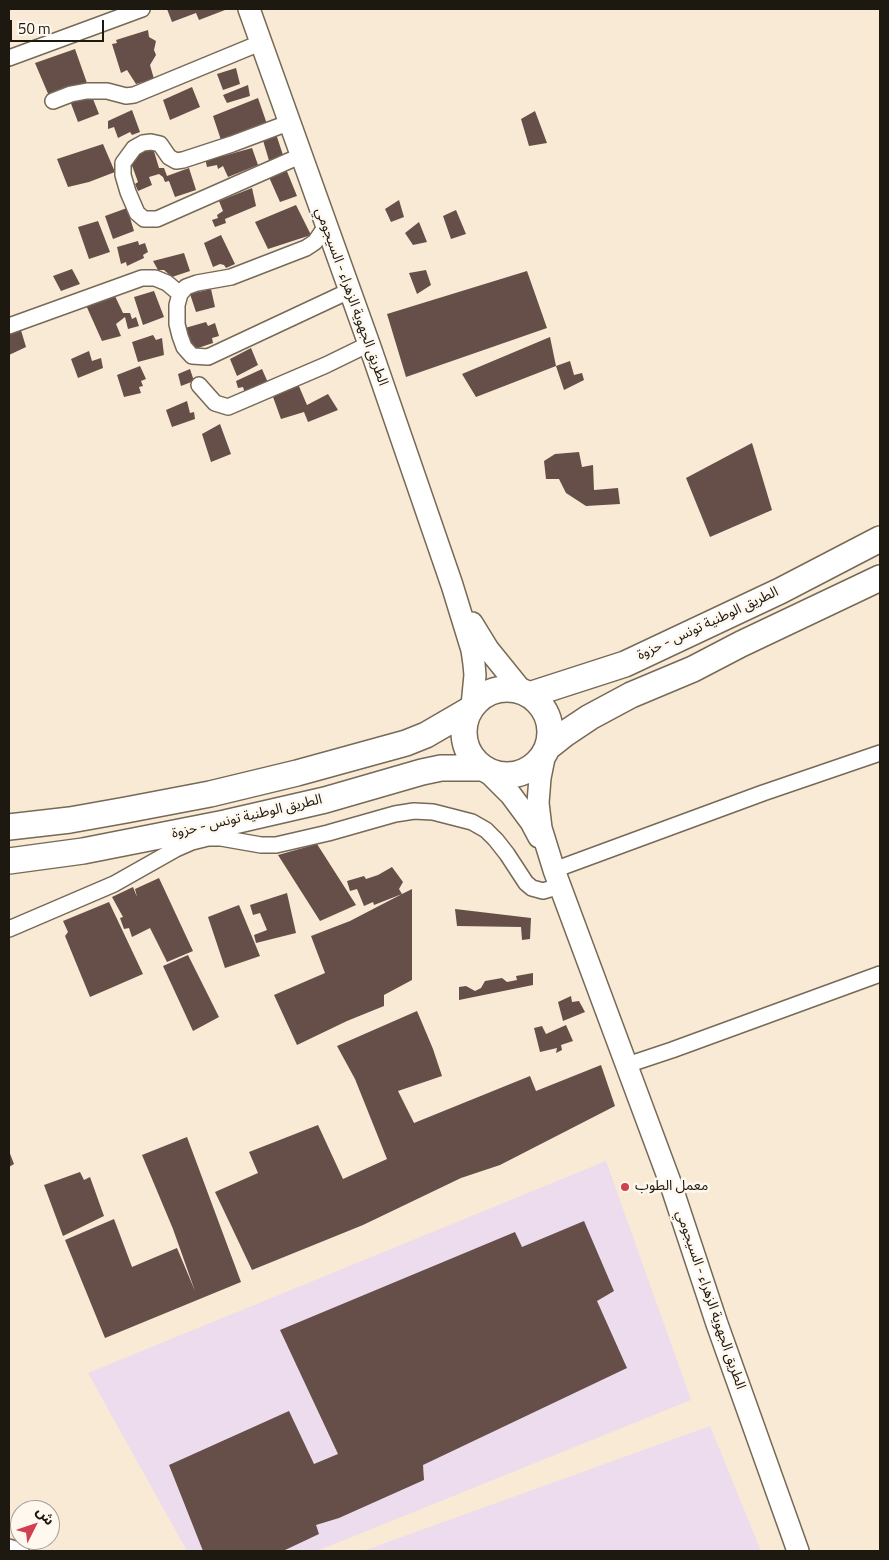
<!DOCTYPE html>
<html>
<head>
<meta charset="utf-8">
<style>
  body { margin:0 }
  #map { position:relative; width:889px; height:1560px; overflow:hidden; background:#f8ead4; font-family:"Titillium Web","Noto Sans Arabic",sans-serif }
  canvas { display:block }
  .frame { position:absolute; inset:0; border:10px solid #1d1810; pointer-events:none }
  .north { position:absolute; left:10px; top:1500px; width:50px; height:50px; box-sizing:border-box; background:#fef8ef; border:1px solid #a49e96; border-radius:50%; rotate:49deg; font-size:14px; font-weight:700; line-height:20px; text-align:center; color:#1d1810 }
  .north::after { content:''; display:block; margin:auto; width:18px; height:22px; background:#d14050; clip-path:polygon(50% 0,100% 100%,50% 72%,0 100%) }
  .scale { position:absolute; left:10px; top:20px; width:94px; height:22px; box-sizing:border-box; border:2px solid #1d1810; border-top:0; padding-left:6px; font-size:15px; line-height:18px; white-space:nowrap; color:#1d1810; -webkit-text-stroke:4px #fef8ef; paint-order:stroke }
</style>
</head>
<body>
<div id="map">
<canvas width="889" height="1560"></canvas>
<div class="frame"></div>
<div class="north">ش</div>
<div class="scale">50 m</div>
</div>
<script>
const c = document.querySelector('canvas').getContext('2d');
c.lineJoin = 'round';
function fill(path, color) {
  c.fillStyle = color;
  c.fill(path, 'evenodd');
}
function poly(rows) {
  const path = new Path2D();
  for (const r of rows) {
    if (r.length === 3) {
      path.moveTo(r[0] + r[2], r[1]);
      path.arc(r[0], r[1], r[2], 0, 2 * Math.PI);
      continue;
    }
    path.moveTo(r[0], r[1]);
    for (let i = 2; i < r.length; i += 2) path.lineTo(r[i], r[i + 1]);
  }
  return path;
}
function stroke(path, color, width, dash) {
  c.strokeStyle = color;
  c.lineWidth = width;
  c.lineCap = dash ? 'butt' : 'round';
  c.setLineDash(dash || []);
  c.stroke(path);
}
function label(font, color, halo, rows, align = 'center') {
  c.font = font + ' "Titillium Web","Noto Sans Arabic",sans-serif';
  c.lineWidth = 5;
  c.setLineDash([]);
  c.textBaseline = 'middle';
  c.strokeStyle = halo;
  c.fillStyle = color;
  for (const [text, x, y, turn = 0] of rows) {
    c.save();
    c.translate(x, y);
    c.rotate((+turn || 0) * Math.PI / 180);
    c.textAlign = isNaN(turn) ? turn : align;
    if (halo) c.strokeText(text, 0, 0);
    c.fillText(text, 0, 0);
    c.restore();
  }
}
const industrial = poly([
  [606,1161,691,1400,317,1551,187,1551,88,1373],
  [710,1426,761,1551,363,1551]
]);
const building = poly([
  [167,9,224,9,225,10,199,20,196,13,172,22],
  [148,30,149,37,156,41,154,50,156,55,150,65,154,79,136,84,127,70,121,73,112,44,117,43,116,40],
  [75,49,87,83,49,96,35,63],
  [236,68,240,84,223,90,217,74],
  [248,85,250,96,227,103,223,95],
  [192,87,200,107,170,120,163,100],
  [91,94,99,114,78,122,70,101],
  [258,98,268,127,223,146,213,116],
  [132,110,140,132,132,135,130,132,118,138,114,127,108,129,108,121],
  [535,111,547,143,529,146,521,119],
  [275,131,284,158,270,164,262,137],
  [103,144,115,172,89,182,68,187,57,159],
  [153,148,159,168,164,168,167,176,189,168,196,190,175,197,169,181,165,182,163,177,159,174,149,177,152,185,138,191,135,184,138,182,130,160,138,157,139,153],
  [252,148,258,165,228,177,223,166,218,169,217,165,207,167,205,158,222,152,223,156],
  [286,169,297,196,280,202,268,175],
  [252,188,256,206,225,219,226,223,215,227,212,220,218,218,217,215,223,211,219,201],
  [399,200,404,217,391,222,385,209],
  [296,205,311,235,268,249,255,222],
  [127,208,134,231,113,239,105,216],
  [456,210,466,234,451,239,443,216],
  [98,221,110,252,89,259,78,227],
  [419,222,427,242,413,245,405,233],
  [221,235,235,264,226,268,224,265,220,264,213,267,204,243],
  [138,241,139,245,145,243,148,252,143,255,144,258,127,266,126,262,121,264,117,247],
  [184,253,190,271,172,277,164,270,158,270,153,261],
  [72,269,80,284,61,291,53,276],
  [426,270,431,285,417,294,409,273],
  [527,271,547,328,406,377,387,314],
  [211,289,215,307,196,312,190,294],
  [154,291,164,317,143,325,134,297],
  [114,294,123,313,130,313,132,319,136,317,139,326,128,329,125,317,116,324,121,336,102,341,85,303],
  [206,322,208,326,215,323,219,336,212,338,213,343,192,350,185,328],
  [20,327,26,347,9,355,9,332],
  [153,335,156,340,162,338,164,355,138,362,132,342],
  [550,337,556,366,570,361,574,375,582,373,584,380,564,390,556,366,476,397,462,374],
  [251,348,258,365,237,376,230,359],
  [89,351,92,361,101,358,103,368,78,378,71,359],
  [140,366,146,379,141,381,143,386,139,387,141,393,124,397,117,375],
  [190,369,194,381,181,386,178,374],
  [262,369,269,385,246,396,243,387,238,388,236,381],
  [298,384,307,405,328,394,338,410,308,422,304,412,281,419,273,397],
  [187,401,190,413,194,412,195,419,172,427,166,410],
  [220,424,231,454,211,462,202,434],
  [752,443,772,510,710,537,686,478],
  [579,452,582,467,593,465,594,490,618,488,620,504,586,506,566,493,559,479,546,479,544,461,555,454],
  [317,844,356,905,320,921,278,855],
  [392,867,403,882,399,889,402,894,412,889,412,980,384,995,384,1006,347,1021,297,1045,274,995,325,973,311,936,350,921,402,894,374,905,373,902,364,906,357,889,350,891,347,881,364,876,366,879,378,875],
  [159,878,193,951,167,962,150,928,132,937,129,928,124,929,120,918,123,917,112,897,133,887,137,897,135,889],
  [287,893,296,933,256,943,254,935,267,930,260,913,253,915,250,905],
  [109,902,143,974,90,997,65,936,68,932,63,921],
  [239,905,260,956,225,968,208,917],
  [455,909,531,918,530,939,522,940,521,927,457,926],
  [188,955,219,1017,193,1031,163,966],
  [533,973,533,985,459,1000,459,987,466,986,475,991,481,988,485,981,502,978,507,982,517,980,516,976],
  [571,996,572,1002,579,1001,585,1012,563,1021,558,1002],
  [417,1011,433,1049,442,1076,398,1091,414,1123,530,1076,536,1091,601,1065,615,1106,500,1165,461,1178,363,1225,252,1270,215,1192,258,1173,249,1152,318,1125,343,1179,387,1159,355,1079,337,1046],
  [566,1025,573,1041,561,1045,562,1050,556,1053,557,1048,540,1052,534,1028,542,1026,546,1034],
  [187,1137,241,1282,105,1338,65,1240,114,1219,132,1267,177,1248,195,1291,173,1229,142,1155],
  [9,1151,14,1164,9,1167],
  [80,1172,84,1180,90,1177,104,1216,63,1236,44,1185],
  [584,1221,614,1291,597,1301,627,1368,423,1465,424,1480,339,1518,316,1525,319,1534,283,1551,203,1551,169,1465,289,1411,314,1464,338,1454,280,1330,515,1232,522,1247]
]);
const minor = poly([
  [9,58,142,9],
  [53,101,71,94,87,91,107,91,126,96,134,95,260,43],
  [288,123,232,144,183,160,176,161,169,157,160,144,151,142,143,143,134,148,123,163,123,175,128,192,137,213,144,219,157,219,300,156],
  [326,226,315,242,306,248,231,277,197,283,186,287,180,294,177,305,177,324,180,336,184,347,192,356,208,357,349,291],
  [9,326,142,278,155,278,167,283,180,294],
  [199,385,215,403,228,407,326,365,369,344],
  [554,870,763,793,880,753],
  [9,929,114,884,176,849,192,842,208,838,221,838,261,845,276,845,328,833,395,814,414,811,433,812,472,822,486,830,496,840,507,854,526,883,532,888,543,891,560,886],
  [627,1065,672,1050,880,974],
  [9,1547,21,1551]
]);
const secondary = poly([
  [249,9,369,344,452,585,472,650,474,664,475,675,472,706],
  [472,623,488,649,522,691],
  [545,753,540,778,538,803,541,828,554,870,670,1182,717,1324,798,1551],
  [486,770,511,795,531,822,539,837]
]);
const trunk = poly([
  [507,732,43],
  [529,695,625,664,780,591,880,539],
  [547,748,566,733,590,717,631,695,693,669,741,644,880,578],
  [9,827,70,820,126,810,210,794,297,773,406,743,426,735,469,710],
  [9,861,83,851,225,823,325,800,422,772,441,768,483,768]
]);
const markers = [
  [625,1187,5,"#d14050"]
];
const streetNames = [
  ["الطريق الجهوية الزهراء - السيجومي",351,297,70],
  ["الطريق الوطنية تونس - حزوة",708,624,-25],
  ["الطريق الوطنية تونس - حزوة",247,817,-13],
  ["الطريق الجهوية الزهراء - السيجومي",710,1300,71]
];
const poiNames = [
  ["معمل الطوب",635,1187]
];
fill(industrial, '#ecdcee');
fill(building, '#664e49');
stroke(minor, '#766956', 18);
stroke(secondary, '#766956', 24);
stroke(trunk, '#766956', 28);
stroke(minor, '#fff', 15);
stroke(secondary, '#fff', 21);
stroke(trunk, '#fff', 25);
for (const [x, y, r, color] of markers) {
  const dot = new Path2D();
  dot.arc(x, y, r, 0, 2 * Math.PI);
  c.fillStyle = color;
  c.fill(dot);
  stroke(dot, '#fef8ef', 2);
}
label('14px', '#1d1810', '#fef8ef', streetNames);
label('14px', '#1d1810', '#fef8ef', poiNames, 'left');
</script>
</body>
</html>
